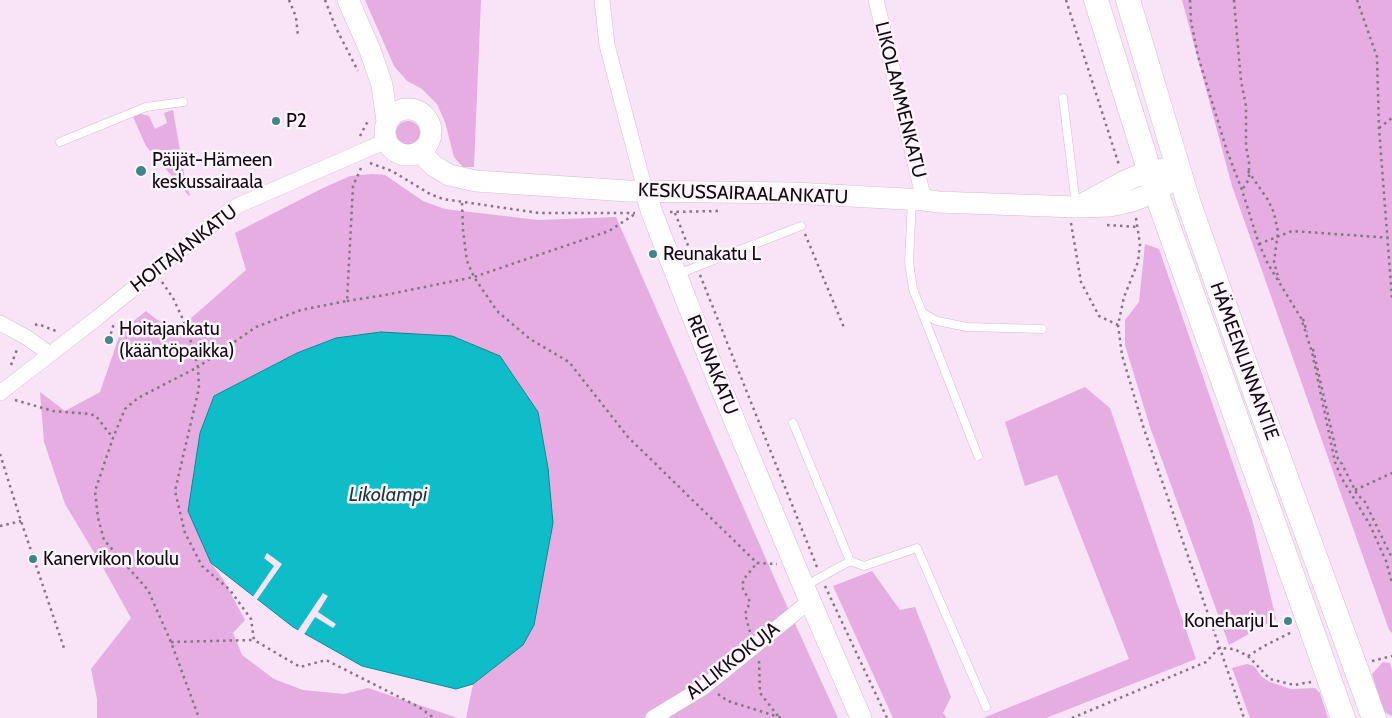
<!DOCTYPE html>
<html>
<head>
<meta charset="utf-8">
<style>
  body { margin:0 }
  canvas { display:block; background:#f9e3f7 }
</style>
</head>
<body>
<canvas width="1392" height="718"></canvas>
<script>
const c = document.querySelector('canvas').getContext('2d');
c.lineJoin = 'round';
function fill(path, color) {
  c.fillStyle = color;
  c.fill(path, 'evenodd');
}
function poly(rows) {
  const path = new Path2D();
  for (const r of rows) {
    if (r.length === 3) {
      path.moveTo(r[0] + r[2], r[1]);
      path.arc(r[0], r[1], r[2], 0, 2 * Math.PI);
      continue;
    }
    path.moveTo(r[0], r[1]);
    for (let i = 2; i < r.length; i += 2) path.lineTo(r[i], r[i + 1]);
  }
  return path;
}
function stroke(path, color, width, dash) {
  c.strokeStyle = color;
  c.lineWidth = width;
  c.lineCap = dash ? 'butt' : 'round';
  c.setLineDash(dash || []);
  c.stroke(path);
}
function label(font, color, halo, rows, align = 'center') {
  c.font = font + ' Cabin,sans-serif';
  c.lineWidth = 5;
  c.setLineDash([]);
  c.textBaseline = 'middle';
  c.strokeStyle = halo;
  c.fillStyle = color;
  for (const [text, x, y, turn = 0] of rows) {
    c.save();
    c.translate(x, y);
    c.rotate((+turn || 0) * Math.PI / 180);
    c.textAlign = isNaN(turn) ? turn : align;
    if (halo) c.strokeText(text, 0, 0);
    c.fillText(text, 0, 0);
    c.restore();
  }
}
const green = poly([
  [365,0,481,0,474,167,463,167,454,157,445,122,437,104,422,89,407,81,394,66],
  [1182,0,1392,0,1392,633,1389,630,1232,186],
  [173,110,186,184,190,195,189,196,146,146,133,117,141,114,149,116,155,129,167,123,164,113],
  [408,133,12],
  [372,174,385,175,423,201,445,209,538,220,616,217,777,584,838,718,466,718,473,684,523,645,548,468,538,412,500,356,381,332,336,338,297,353,214,396,211,563,223,579,245,620,233,633,242,655,274,679,303,690,344,694,368,688,458,718,97,718,97,699,91,669,131,618,101,564,65,504,44,442,40,392,65,411,100,392,121,331,146,311,174,333,246,270,235,233,321,189,350,176],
  [1145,244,1159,249,1252,519,1276,619,1229,645,1150,427,1125,345,1125,320,1139,302],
  [1085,387,1110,408,1196,659,1046,718,983,718,1129,659,1057,475,1025,486,1005,422],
  [872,571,900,610,915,607,951,697,943,713,947,718,893,718,833,586],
  [1383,662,1390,663,1392,670,1392,716,1384,712,1372,674],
  [1247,664,1254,666,1262,677,1270,682,1291,689,1315,688,1320,693,1328,718,1250,718,1232,668]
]);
const water = poly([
  [381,332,452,336,500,356,538,412,548,468,553,523,534,625,523,645,473,684,456,689,362,666,293,627,211,563,188,511,200,433,214,396,297,353,336,338,381,332]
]);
const pier = poly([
  [267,553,282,564,256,601,252,598,274,566,264,558],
  [323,593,328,596,318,612,336,624,333,628,315,617,303,636,297,632]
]);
const path = poly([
  [289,0,296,17,298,36],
  [325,0,336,28,358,71],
  [1066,0,1119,165],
  [1190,0,1191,21,1198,56,1227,151,1242,190,1259,244,1268,264,1301,318,1312,352,1335,462,1341,477,1370,525,1386,561,1392,583],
  [1234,0,1241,81,1246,106,1246,147,1249,162,1249,179,1242,190],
  [1357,0,1377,57,1379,128,1392,298],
  [1379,128,1392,118],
  [360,136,369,119],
  [370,163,392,171,430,194,443,199,539,213,635,213],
  [361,168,353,186,347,301,301,310,256,327,198,367,199,388,175,491,185,533,202,566,230,590,251,619,254,640,300,667,326,660,419,707,434,718],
  [1248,171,1268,200,1274,213,1278,232,1274,262,1279,280],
  [462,203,463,230,467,261,474,277,497,311,530,339,569,362,628,437,757,563,777,564],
  [670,212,720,211],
  [675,213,693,258],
  [1136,218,1140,244,1138,262,1124,297,1118,325,1122,355,1144,429,1244,718],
  [1071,223,1081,282,1099,316,1118,325],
  [1107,225,1138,227],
  [805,234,845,330],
  [1259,244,1292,231,1392,238],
  [700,275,817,567],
  [162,282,173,298,187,328,198,367,138,398,125,409,113,438,95,491,98,518,104,540,148,590,171,642,199,718],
  [347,301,385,295,474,277,609,231,635,214],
  [1303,319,1307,332],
  [35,325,38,324,56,331],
  [109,340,114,323],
  [1313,349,1338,459,1342,464,1357,494,1365,502,1392,558],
  [11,365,18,347],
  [15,400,53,411,90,414,96,416,113,438],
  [0,454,21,521,65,651],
  [1355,490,1392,473],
  [0,526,21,521],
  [825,586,887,718],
  [750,632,745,614,750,602,743,589,743,580,757,563],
  [171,642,254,640],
  [1248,656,1266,645,1292,632],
  [759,661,760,693,778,716,777,718],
  [1372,661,1392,656],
  [718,694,728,701,782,718],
  [1072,718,1206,662,1219,648,1234,649,1248,656,1270,679,1294,685,1311,682]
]);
const lane = poly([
  [1063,98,1076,205],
  [60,142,146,107,183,102],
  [912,200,909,262,913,289,978,456],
  [678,274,801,226],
  [923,313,937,321,967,327,1042,329],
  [793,423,850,561],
  [805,586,850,561,864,566,917,548,986,707]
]);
const street = poly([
  [602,0,607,45,645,190],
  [876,0,924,200],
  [0,323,26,337,50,354],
  [0,393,97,318,229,211,239,205,386,141],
  [653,718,704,687,810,601]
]);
const secondary = poly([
  [348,0,370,50,382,85,387,121],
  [408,132,23],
  [420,152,434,166,449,175,476,181,628,191,794,193,924,200,938,202,1076,207,1110,206,1132,201,1156,192,1167,184,1178,172],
  [645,190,652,213,718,381,804,587,861,718],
  [1081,205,1125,181,1149,171,1167,169]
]);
const primary = poly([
  [1096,0,1156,192,1343,718],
  [1128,0,1188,201,1256,395,1374,718]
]);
const markers = [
  [276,121,5,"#3e868c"],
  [141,171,6,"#3e868c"],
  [653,254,5,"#3e868c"],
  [109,340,5,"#3e868c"],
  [33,559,5,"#3e868c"],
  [1288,621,5,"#3e868c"]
];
const streetNames = [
  ["LIKOLAMMENKATU",900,100,76],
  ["KESKUSSAIRAALANKATU",743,194,2],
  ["HOITAJANKATU",184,249,-38],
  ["HÄMEENLINNANTIE",1244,361,70],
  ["REUNAKATU",712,365,68],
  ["ALLIKKOKUJA",733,661,-38]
];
const poiNames = [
  ["P2",286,121],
  ["Päijät-Hämeen",152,160],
  ["keskussairaala",152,182],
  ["Reunakatu L",663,254],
  ["Hoitajankatu",119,329],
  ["(kääntöpaikka)",119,351],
  ["Kanervikon koulu",43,559],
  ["Koneharju L",1278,621,"right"]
];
const waterNames = [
  ["Likolampi",388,495]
];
fill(green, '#e5ade1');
fill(water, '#0ebdc8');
stroke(water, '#0f8891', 1);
fill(pier, '#f9e3f7');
stroke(lane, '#d1bccf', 9);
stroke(street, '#d1bccf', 16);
stroke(secondary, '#d1bccf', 22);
stroke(primary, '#d1bccf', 25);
stroke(path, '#837582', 2.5, [2.5, 4]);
stroke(lane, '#fff', 8);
stroke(street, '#fff', 15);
stroke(secondary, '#fff', 21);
stroke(primary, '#fff', 24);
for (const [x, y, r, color] of markers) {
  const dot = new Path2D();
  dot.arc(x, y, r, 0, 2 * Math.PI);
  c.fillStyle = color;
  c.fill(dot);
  stroke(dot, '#fef5fd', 2);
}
label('19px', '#120b12', '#fef5fd', streetNames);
label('19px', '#120b12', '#fef5fd', poiNames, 'left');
label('italic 20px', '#1e3638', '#fef5fd', waterNames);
</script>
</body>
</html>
